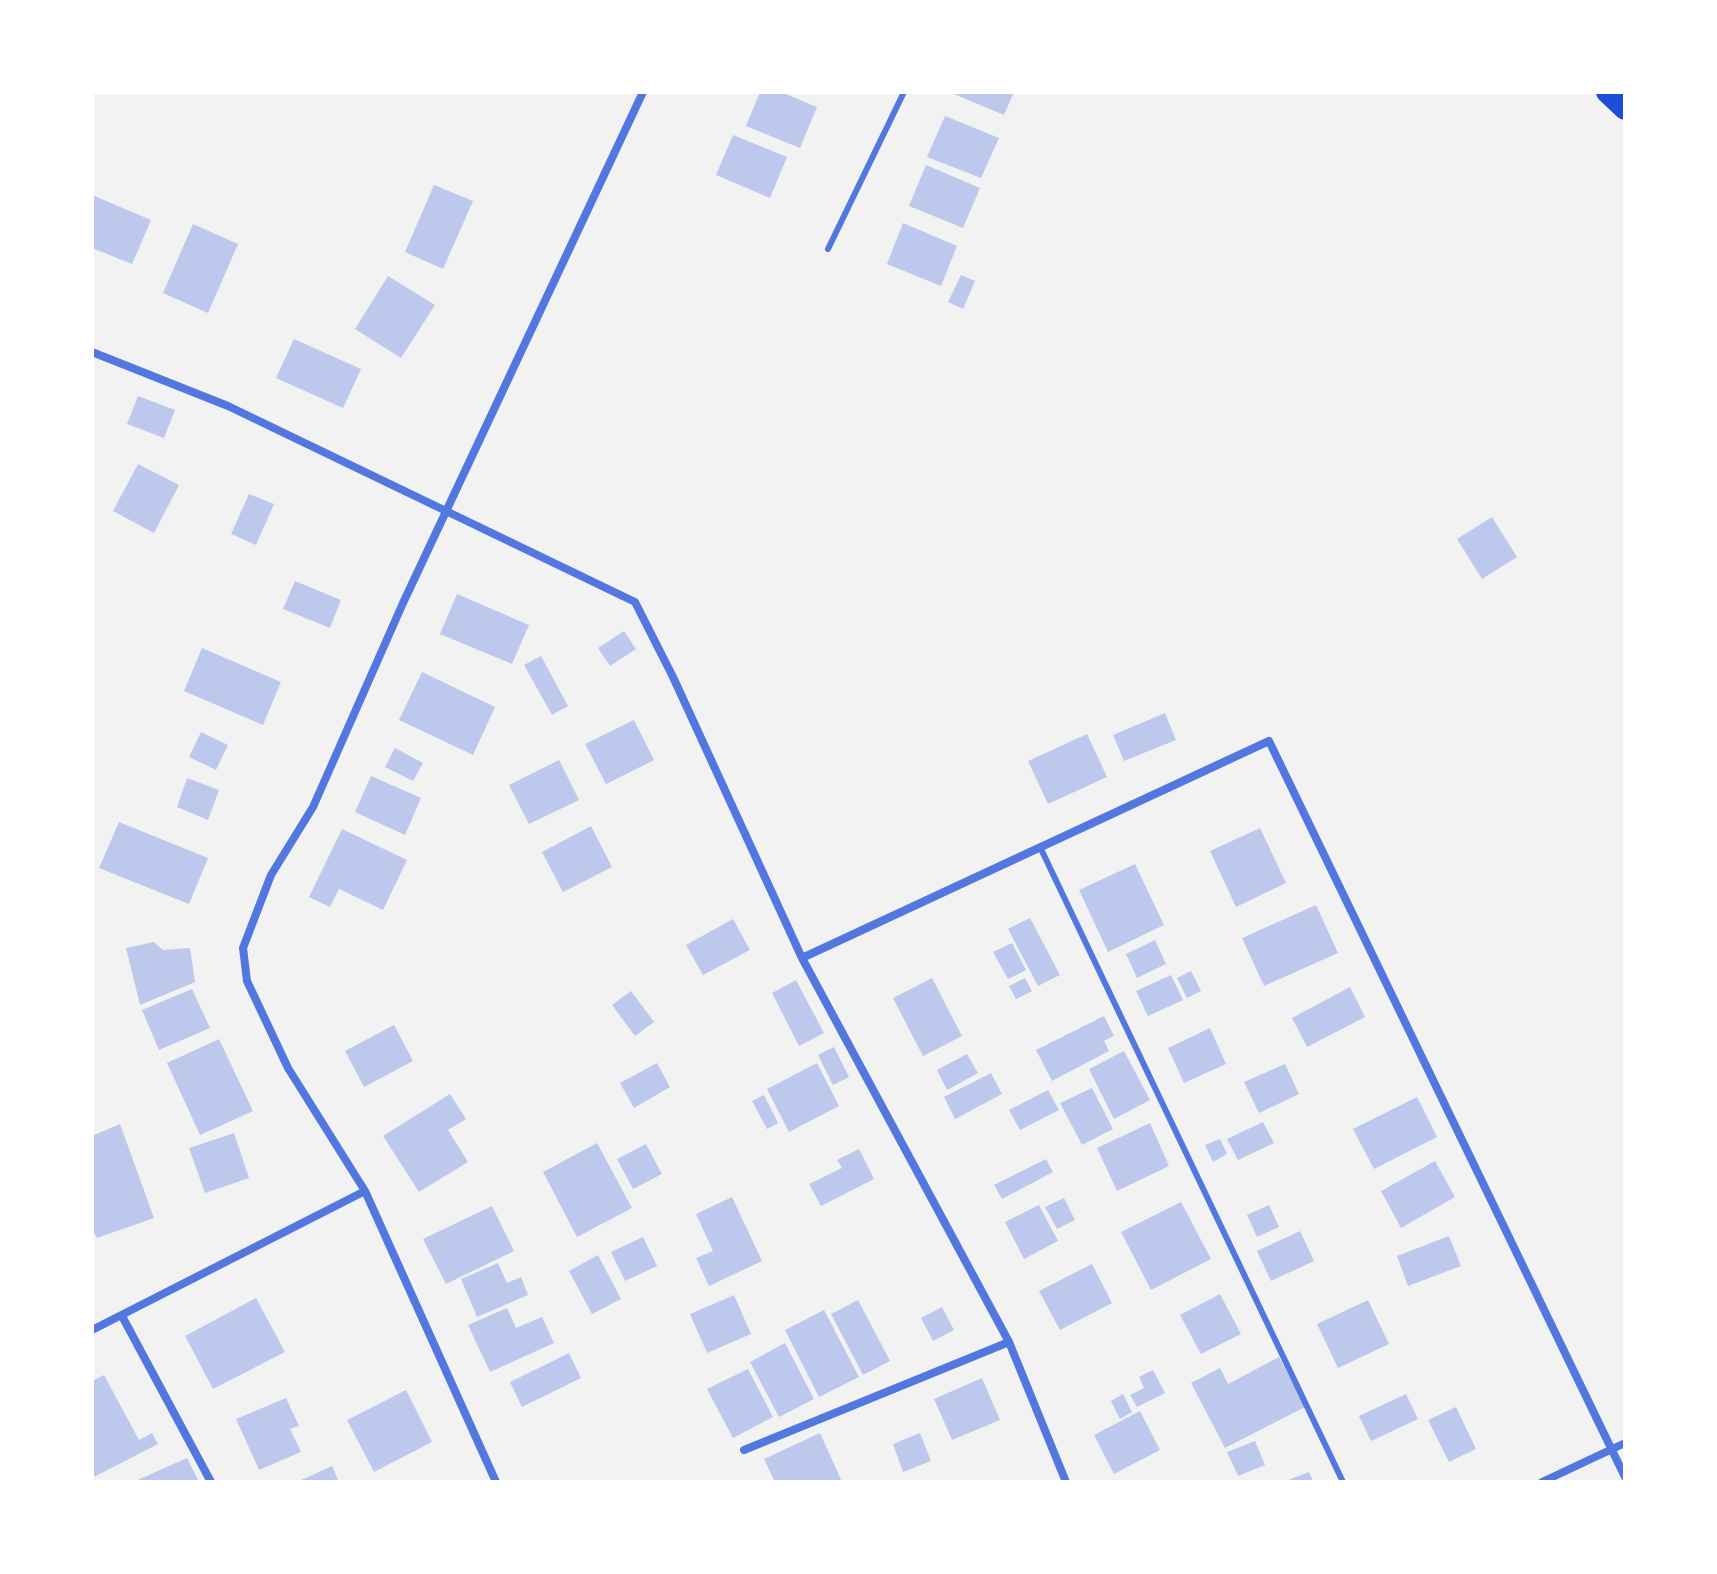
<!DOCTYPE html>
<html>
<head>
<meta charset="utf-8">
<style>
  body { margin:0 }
  #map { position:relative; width:1717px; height:1574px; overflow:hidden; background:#f2f2f2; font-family:Jost,sans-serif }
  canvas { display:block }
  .frame { position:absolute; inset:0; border:94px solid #fff; pointer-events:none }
</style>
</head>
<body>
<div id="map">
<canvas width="1717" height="1574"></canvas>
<div class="frame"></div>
</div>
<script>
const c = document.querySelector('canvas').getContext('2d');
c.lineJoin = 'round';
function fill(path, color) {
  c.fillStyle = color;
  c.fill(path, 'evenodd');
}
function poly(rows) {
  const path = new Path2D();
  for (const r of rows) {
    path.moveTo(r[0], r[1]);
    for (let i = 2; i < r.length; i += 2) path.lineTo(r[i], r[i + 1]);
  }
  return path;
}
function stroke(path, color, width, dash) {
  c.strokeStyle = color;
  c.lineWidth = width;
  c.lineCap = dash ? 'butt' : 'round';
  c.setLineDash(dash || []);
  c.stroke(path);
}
const building = poly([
  [760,92,781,92,817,107,800,148,746,126],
  [949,92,1014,92,1004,115],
  [945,116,999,138,981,178,927,157],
  [733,135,787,157,770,198,716,175],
  [926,165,980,188,963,228,909,206],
  [434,185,473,201,443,269,405,252],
  [92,195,151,220,132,264,92,248],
  [903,223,957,246,941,286,887,264],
  [193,224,238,244,208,313,163,293],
  [961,275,975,281,963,309,948,302],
  [388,276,435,305,401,358,355,329],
  [294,339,361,369,343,408,276,378],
  [138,396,175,410,164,438,127,424],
  [138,464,179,485,154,533,113,511],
  [249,494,274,504,256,545,231,534],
  [1492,517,1517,557,1482,579,1457,539],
  [295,581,341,600,330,628,283,609],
  [457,594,529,625,512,664,440,634],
  [624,631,636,649,610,666,598,648],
  [202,648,281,682,263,725,184,691],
  [541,656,568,706,552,715,524,665],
  [422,672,495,707,473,755,399,720],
  [1165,713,1176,740,1124,761,1113,735],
  [634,720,654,760,606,784,585,744],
  [201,732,228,745,216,770,189,757],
  [1087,734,1107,777,1048,804,1028,761],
  [395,748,423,763,413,781,385,767],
  [559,760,579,800,529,824,509,785],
  [371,776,421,798,405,835,355,812],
  [187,778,219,790,208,820,177,807],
  [119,822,208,858,189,904,99,868],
  [591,826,612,867,563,892,542,852],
  [1260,828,1286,883,1236,907,1210,851],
  [342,829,407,860,383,910,339,889,330,907,309,897],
  [1135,864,1164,925,1108,952,1079,890],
  [1316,905,1338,953,1264,986,1242,938],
  [1030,918,1060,975,1038,986,1008,929],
  [733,919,750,950,703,975,686,945],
  [1155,940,1166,964,1137,978,1126,954],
  [154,942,163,950,190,948,195,982,140,1005,126,948],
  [1012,943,1026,970,1008,979,993,952],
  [1191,971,1201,991,1187,998,1177,978],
  [1171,975,1183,1000,1148,1016,1136,991],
  [932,978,962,1036,923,1056,893,998],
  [1025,978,1032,991,1016,999,1009,986],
  [796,980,824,1033,799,1046,772,993],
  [1350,987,1365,1017,1307,1047,1292,1018],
  [192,989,210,1028,159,1050,142,1010],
  [631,991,654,1022,635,1036,612,1005],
  [1104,1016,1114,1036,1104,1041,1109,1051,1052,1081,1036,1050],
  [394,1025,413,1061,364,1087,345,1051],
  [1210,1028,1226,1064,1184,1083,1168,1048],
  [219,1039,253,1111,200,1135,167,1063],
  [834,1047,849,1077,833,1085,818,1055],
  [1124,1051,1150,1100,1114,1119,1089,1069],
  [967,1054,978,1073,947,1090,937,1070],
  [657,1063,670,1087,634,1108,620,1083],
  [817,1063,839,1106,789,1132,767,1089],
  [1285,1064,1299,1094,1259,1113,1244,1082],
  [991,1073,1002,1094,955,1119,944,1097],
  [1092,1088,1113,1129,1082,1145,1060,1103],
  [1048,1090,1059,1110,1020,1130,1009,1110],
  [450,1094,466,1119,448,1130,468,1162,419,1192,383,1136],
  [764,1095,778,1123,767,1129,752,1101],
  [1417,1097,1437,1137,1374,1169,1353,1129],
  [1263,1122,1274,1143,1238,1160,1227,1139],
  [1150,1123,1169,1166,1117,1191,1097,1148],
  [120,1124,154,1218,97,1238,92,1229,92,1136],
  [234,1133,249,1178,205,1193,189,1148],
  [1220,1139,1227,1154,1213,1162,1205,1145],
  [597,1143,632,1208,577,1237,543,1172],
  [646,1144,662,1174,633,1189,617,1159],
  [859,1149,874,1179,821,1206,809,1184,842,1168,837,1160],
  [1046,1159,1053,1172,1002,1199,994,1185],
  [1435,1161,1455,1197,1401,1228,1381,1191],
  [732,1197,762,1261,709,1286,696,1258,713,1251,696,1214],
  [1064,1198,1075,1220,1057,1229,1045,1207],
  [1181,1202,1211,1259,1151,1290,1121,1232],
  [1039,1205,1058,1241,1024,1259,1005,1222],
  [1269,1205,1279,1227,1257,1237,1247,1215],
  [492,1206,514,1251,446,1284,423,1239],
  [1300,1231,1314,1261,1271,1281,1257,1251],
  [1449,1236,1461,1266,1408,1286,1397,1256],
  [643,1237,657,1266,625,1281,611,1252],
  [598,1255,621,1299,592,1314,569,1271],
  [498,1263,507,1283,521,1277,528,1295,477,1317,461,1279],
  [1092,1264,1112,1303,1060,1330,1039,1291],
  [1220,1294,1241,1334,1201,1354,1180,1315],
  [734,1295,751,1334,707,1353,690,1314],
  [256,1298,285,1352,213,1389,185,1336],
  [858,1300,890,1361,863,1375,831,1314],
  [1368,1300,1389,1344,1338,1368,1317,1324],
  [942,1307,954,1330,933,1341,921,1318],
  [507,1308,516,1328,542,1317,554,1343,490,1372,468,1325],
  [824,1310,859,1377,819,1397,785,1330],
  [785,1343,814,1399,779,1417,750,1362],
  [569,1353,581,1378,522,1407,510,1382],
  [1279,1357,1305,1407,1225,1448,1191,1383,1220,1368,1228,1384],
  [748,1369,773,1417,733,1438,707,1389],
  [1153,1370,1165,1393,1137,1407,1130,1395,1144,1388,1139,1377],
  [104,1375,139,1440,152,1433,158,1444,92,1478,92,1381],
  [982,1378,1000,1420,952,1440,934,1399],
  [406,1390,432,1442,374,1472,347,1420],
  [1123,1394,1132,1412,1120,1419,1111,1401],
  [1406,1394,1418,1419,1371,1441,1359,1416],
  [286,1398,299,1426,290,1429,301,1452,259,1470,236,1419],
  [1456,1407,1476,1449,1449,1462,1428,1420],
  [1140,1411,1160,1450,1114,1474,1094,1435],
  [820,1433,842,1482,775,1482,764,1459],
  [920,1433,931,1461,903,1472,893,1444],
  [1255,1441,1265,1465,1238,1476,1227,1452],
  [187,1458,199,1482,133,1482],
  [332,1466,339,1482,297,1482],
  [1309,1472,1313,1482,1283,1482]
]);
const service = poly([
  [828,249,904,92],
  [1041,849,1343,1482]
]);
const minor = poly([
  [92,352,228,406,635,602,673,677,802,958,1009,1342,1066,1482],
  [802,958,1269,741,1625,1477],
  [122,1316,211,1482],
  [92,1330,365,1191],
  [744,1450,1009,1342],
  [496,1482,365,1191,288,1068,247,981,243,948,271,875,313,807,403,603,643,92],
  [1542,1482,1625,1443]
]);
const trunk = poly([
  [1607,92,1625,109]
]);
fill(building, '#bdc9ec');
stroke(service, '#5277de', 6);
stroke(minor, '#5277de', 8);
stroke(trunk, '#1d4ed8', 22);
</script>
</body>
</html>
